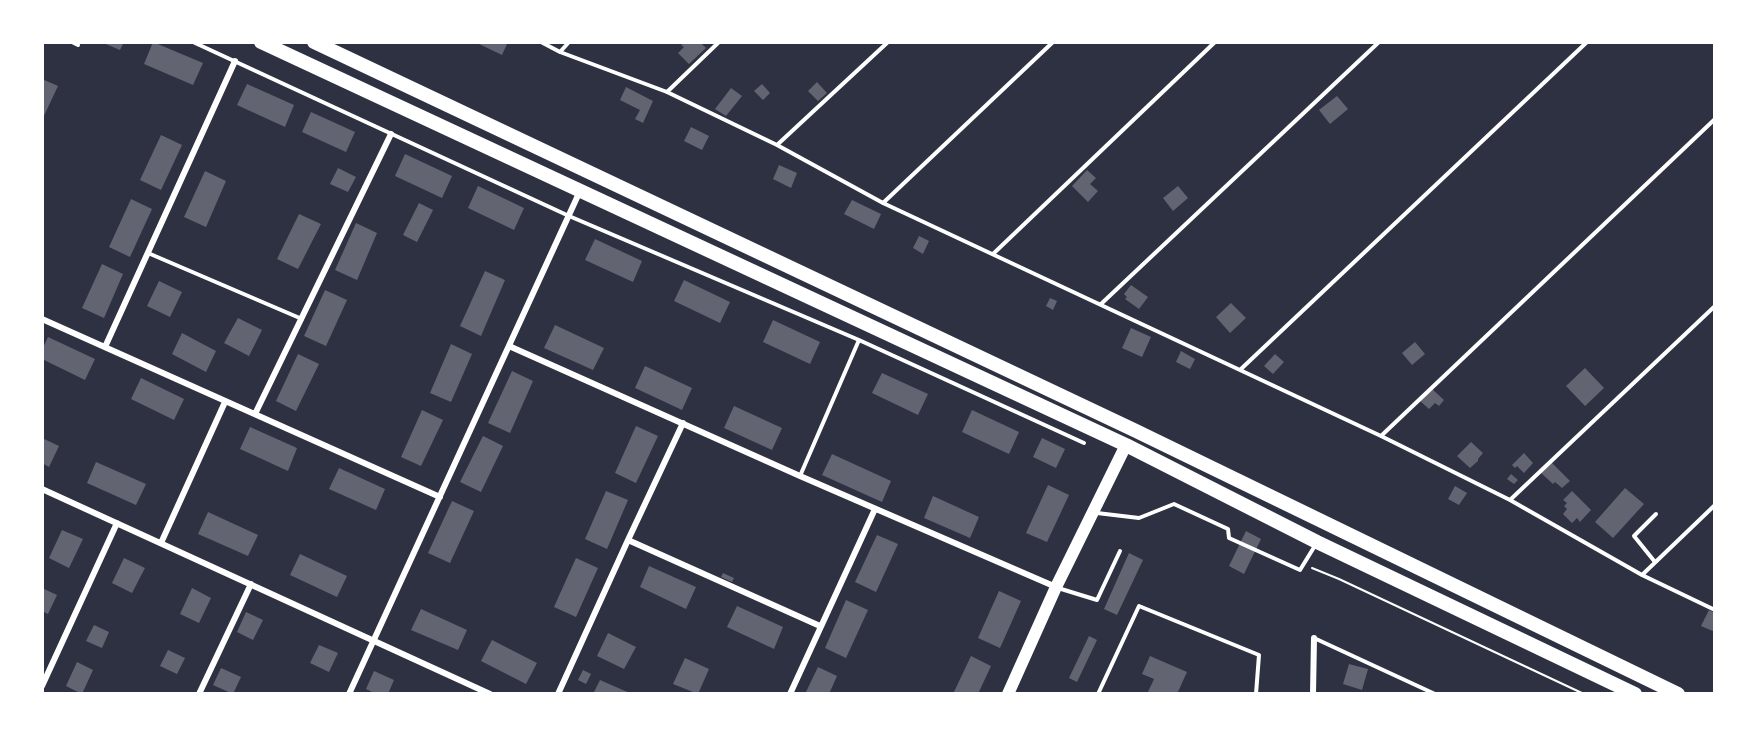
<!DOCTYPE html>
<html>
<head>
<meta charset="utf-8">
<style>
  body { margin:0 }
  #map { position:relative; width:1757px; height:736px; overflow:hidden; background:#2d3142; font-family:Montserrat,sans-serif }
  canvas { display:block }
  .frame { position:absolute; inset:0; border:44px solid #fff; pointer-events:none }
</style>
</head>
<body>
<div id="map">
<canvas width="1757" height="736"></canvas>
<div class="frame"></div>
</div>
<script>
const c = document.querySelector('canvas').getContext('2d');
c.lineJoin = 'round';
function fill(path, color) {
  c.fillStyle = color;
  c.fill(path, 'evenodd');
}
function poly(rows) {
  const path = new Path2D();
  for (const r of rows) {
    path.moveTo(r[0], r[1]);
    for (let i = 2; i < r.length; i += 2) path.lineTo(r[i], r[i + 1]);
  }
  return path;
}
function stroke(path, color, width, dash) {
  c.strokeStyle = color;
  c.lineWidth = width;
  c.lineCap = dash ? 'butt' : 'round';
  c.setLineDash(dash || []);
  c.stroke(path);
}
const building = poly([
  [101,42,124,42,120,50],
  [153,42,203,63,193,85,144,64],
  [480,42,508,42,502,55,479,44],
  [684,42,700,42,706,48,689,64,678,53,684,47,681,45],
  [42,79,58,86,42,120],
  [817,82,827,93,818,101,808,91],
  [247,84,294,105,285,127,237,105],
  [762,84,770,93,763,100,754,91],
  [626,87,653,101,643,123,635,119,640,110,620,100],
  [731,88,742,96,726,116,715,109],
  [1337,96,1348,109,1330,124,1319,110],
  [311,112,355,132,346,152,302,132],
  [691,127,709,136,702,150,684,141],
  [161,135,182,145,161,190,140,180],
  [405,154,452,176,442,198,395,176],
  [779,165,797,173,791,188,773,179],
  [338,168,356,177,348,192,330,184],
  [1087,170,1096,178,1090,184,1098,191,1088,202,1072,186],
  [205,171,226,181,206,227,184,217],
  [478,186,524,208,514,230,468,208],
  [1178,186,1188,198,1173,211,1163,198],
  [131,199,152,209,130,257,109,247],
  [852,200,881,214,874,229,844,214],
  [419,203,433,210,417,242,403,235],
  [299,214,321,224,298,269,277,259],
  [356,223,377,233,357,280,335,270],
  [919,236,929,241,923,254,913,248],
  [595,239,642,261,633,282,585,260],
  [102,264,123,274,104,318,82,308],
  [485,271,505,280,481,336,460,326],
  [684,280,730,302,720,323,674,301],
  [159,281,182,292,170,317,147,306],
  [1131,285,1148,297,1139,309,1125,299,1127,297,1124,294],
  [325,290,347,300,326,346,304,336],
  [1050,298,1057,301,1053,310,1046,306],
  [1231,303,1246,318,1230,333,1216,317],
  [238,318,262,330,249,356,224,343],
  [773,320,820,342,810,364,763,342],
  [555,325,604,348,593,370,544,348],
  [1131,328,1151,337,1142,357,1122,348],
  [182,333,216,351,206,372,172,354],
  [48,337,95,359,85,380,42,359,42,350],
  [1415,342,1425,354,1412,365,1402,353],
  [451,344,472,354,451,402,430,393],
  [1181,351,1195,359,1190,369,1176,362],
  [298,354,319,364,296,411,276,401],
  [1275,354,1284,362,1273,374,1264,366],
  [645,366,692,388,682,410,635,388],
  [1585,368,1604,388,1585,406,1566,386],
  [512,371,533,381,510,433,488,423],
  [882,373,928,394,918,415,872,393],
  [141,378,184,399,174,420,131,399],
  [1431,388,1444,400,1439,406,1435,403,1429,409,1420,401],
  [734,406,782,428,772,450,724,428],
  [422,410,443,420,421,466,401,457],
  [972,410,1019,432,1009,454,962,432],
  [636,426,658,436,636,483,615,473],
  [250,427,297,448,288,471,240,449],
  [483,436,503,446,481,492,460,482],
  [42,438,59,446,49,467,42,463],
  [1042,438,1065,449,1056,468,1033,457],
  [1471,442,1483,453,1478,459,1478,461,1470,468,1457,456],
  [1524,453,1533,463,1524,473,1517,466,1515,468,1512,465],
  [832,454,891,481,882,502,822,475],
  [1550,461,1570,481,1562,488,1555,482,1553,484,1540,472],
  [96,462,146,484,136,505,87,483],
  [339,468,385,489,376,510,329,489],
  [1511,474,1518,480,1514,484,1507,479],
  [1048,485,1069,495,1047,542,1026,533],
  [1455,486,1467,493,1459,505,1448,499],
  [1625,488,1644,504,1613,538,1595,522],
  [606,491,628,500,607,549,585,539],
  [1572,491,1591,510,1580,522,1577,518,1572,523,1563,514,1567,509,1564,506,1567,503,1563,500],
  [933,496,979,517,970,538,924,518],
  [452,501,474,511,450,563,428,553],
  [208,512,258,535,248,556,198,534],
  [62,530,83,539,69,568,49,558],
  [1246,531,1261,539,1244,574,1229,566],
  [877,535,898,544,876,592,855,582],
  [1129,553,1143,560,1117,615,1104,609],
  [300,554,347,576,337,597,290,575],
  [124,558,145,568,132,593,112,583],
  [576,558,598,568,576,617,554,607],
  [649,566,696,587,686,609,640,587],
  [723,573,734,578,732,582,721,577],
  [42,588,57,595,48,614,42,611],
  [192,588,211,598,199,623,180,614],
  [999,591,1021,601,1000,648,978,638],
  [846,600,868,610,846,658,825,648],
  [737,606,783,627,774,649,727,627],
  [421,609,467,630,458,650,411,630],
  [1709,610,1715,613,1715,632,1701,626],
  [246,612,263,620,253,640,237,632],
  [94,625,109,632,102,648,86,641],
  [608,633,636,647,624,669,597,656],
  [1089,636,1097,640,1077,682,1069,678],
  [492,640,537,663,526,684,481,661],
  [319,645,338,653,329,672,310,663],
  [168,650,185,658,177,674,160,666],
  [971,656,991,666,978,694,953,694],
  [1150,656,1187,672,1177,694,1147,694,1154,679,1142,674],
  [685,658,709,669,698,694,673,684],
  [77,662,93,670,82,694,66,686],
  [1349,664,1368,669,1362,690,1343,684],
  [818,667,837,676,829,694,805,694],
  [221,668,241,677,233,694,213,685],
  [583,670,591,674,586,684,578,680],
  [374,671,394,680,388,694,376,694,366,689],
  [600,680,632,694,593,694]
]);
const path = poly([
  [1312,568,1339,579,1584,694]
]);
const service = poly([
  [72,42,78,45],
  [193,42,569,216,859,340,1084,443],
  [541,42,560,52,667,92,777,145,883,203,1381,436,1510,500,1642,575,1715,610],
  [560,52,569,42],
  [667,92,719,42],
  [777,145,888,42],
  [883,203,1053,42],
  [148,253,302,319],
  [993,254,1215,42],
  [1101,304,1379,42],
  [1241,369,1587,42],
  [1381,436,1715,119],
  [800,476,859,340],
  [1510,500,1715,306],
  [1097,513,1139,518,1174,504,1228,529,1229,538,1300,570,1316,544],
  [1655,562,1634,536,1656,514],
  [1642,575,1715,505],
  [1058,588,1097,600,1120,551],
  [1314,638,1435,694],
  [1098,694,1139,606,1259,655,1256,694]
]);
const minor = poly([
  [42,319,440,497],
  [509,346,800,476,1056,587],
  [105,347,235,61],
  [255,414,391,134],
  [42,489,490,694],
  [628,540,820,626],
  [161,543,225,402],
  [42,686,117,523],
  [199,694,251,584],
  [349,694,580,191],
  [558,694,628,540,683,423],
  [790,694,875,509],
  [1313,694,1314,638]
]);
const secondary = poly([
  [1008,694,1056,587,1126,445]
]);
const primary = poly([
  [261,42,1126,445,1317,542,1635,694],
  [314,42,1134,430,1678,694]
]);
fill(building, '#626471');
stroke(path, '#fff', 2);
stroke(service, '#fff', 4);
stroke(minor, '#fff', 6);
stroke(secondary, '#fff', 12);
stroke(primary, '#fff', 14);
</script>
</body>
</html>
